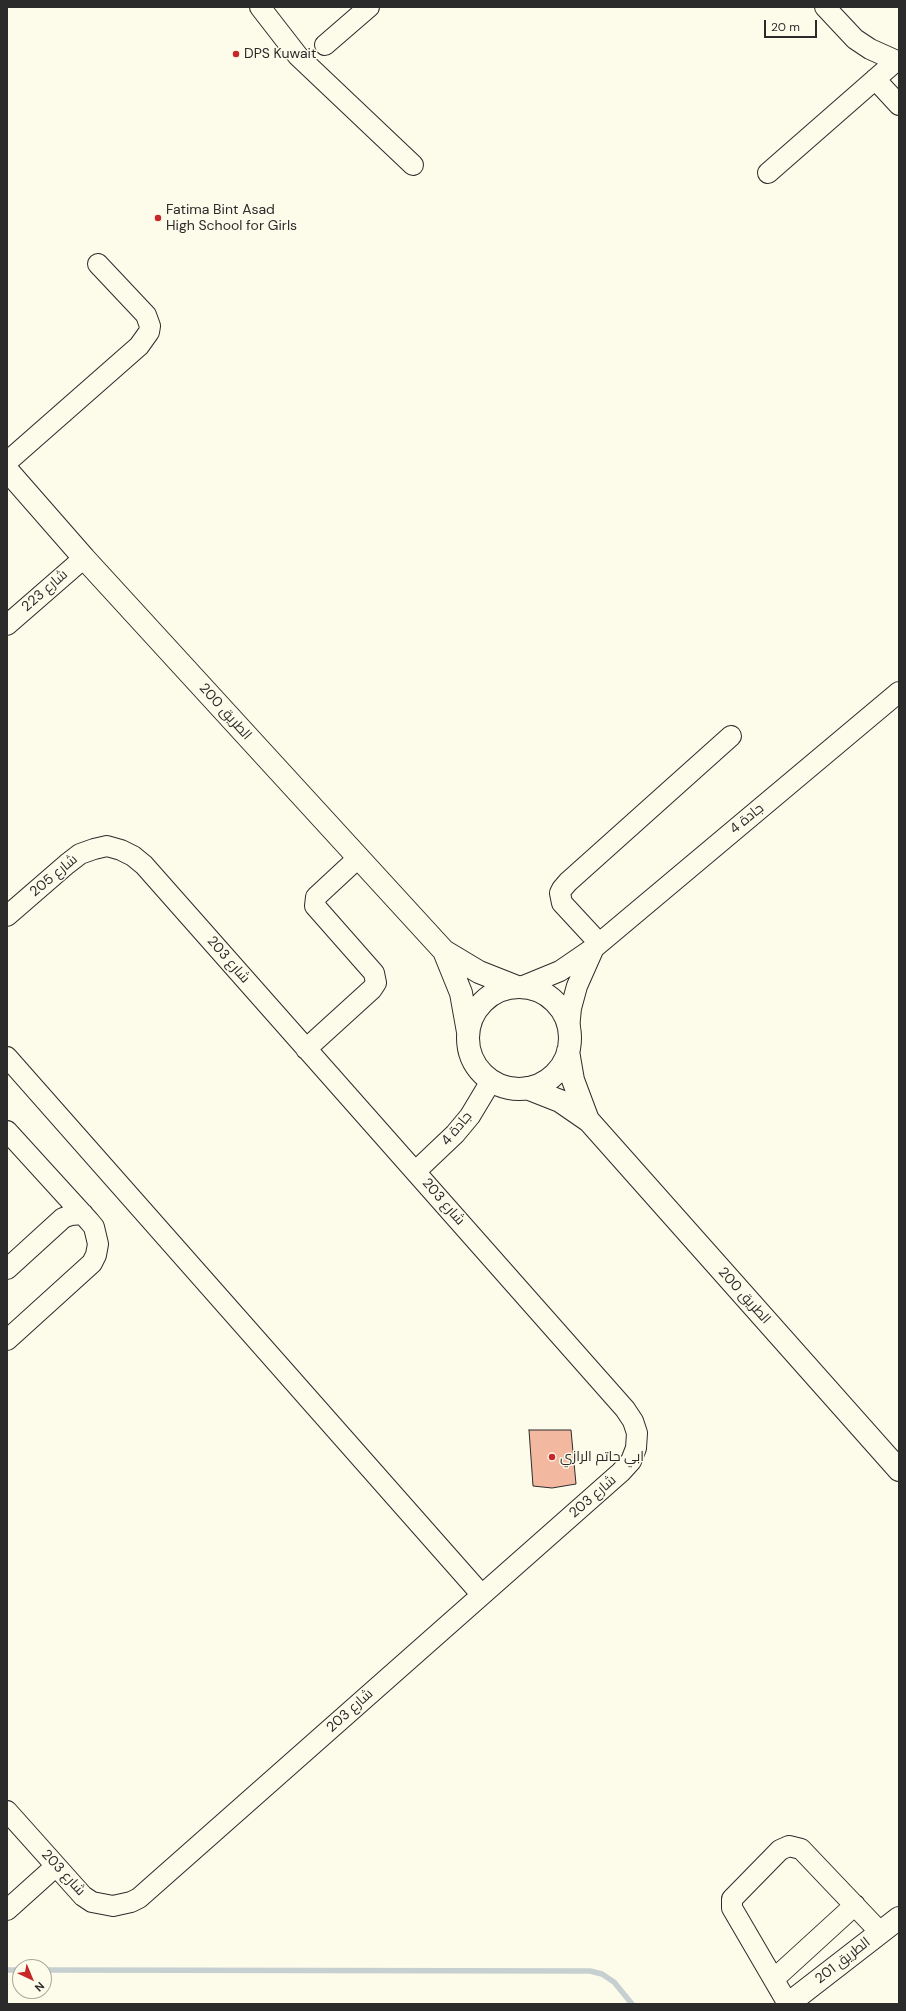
<!DOCTYPE html>
<html>
<head>
<meta charset="utf-8">
<style>
  body { margin:0 }
  #map { position:relative; width:906px; height:2011px; overflow:hidden; background:#fdfbea; font-family:"DM Sans",sans-serif }
  canvas { display:block }
  .frame { position:absolute; inset:0; border:8px solid #2b2b2b; pointer-events:none }
  .north { position:absolute; left:12px; top:1959px; width:40px; height:40px; box-sizing:border-box; background:#fdfbea; border:1px solid #a9a89e; border-radius:50%; rotate:136deg; font-size:11px; font-weight:700; line-height:16px; text-align:center; color:#2b2b2b }
  .north::after { content:''; display:block; margin:auto; width:14px; height:18px; background:#c62828; clip-path:polygon(50% 0,100% 100%,50% 72%,0 100%) }
  .scale { position:absolute; left:764px; top:20px; width:53px; height:18px; box-sizing:border-box; border:2px solid #2b2b2b; border-top:0; padding-left:5px; font-size:12px; line-height:14px; white-space:nowrap; color:#2b2b2b; -webkit-text-stroke:3px #fdfbea; paint-order:stroke }
</style>
</head>
<body>
<div id="map">
<canvas width="906" height="2011"></canvas>
<div class="frame"></div>
<div class="north">N</div>
<div class="scale">20 m</div>
</div>
<script>
const c = document.querySelector('canvas').getContext('2d');
c.lineJoin = 'round';
function poly(rows) {
  const path = new Path2D();
  for (const r of rows) {
    if (r.length === 3) {
      path.moveTo(r[0] + r[2], r[1]);
      path.arc(r[0], r[1], r[2], 0, 2 * Math.PI);
      continue;
    }
    path.moveTo(r[0], r[1]);
    for (let i = 2; i < r.length; i += 2) path.lineTo(r[i], r[i + 1]);
  }
  return path;
}
function stroke(path, color, width, dash) {
  c.strokeStyle = color;
  c.lineWidth = width;
  c.lineCap = dash ? 'butt' : 'round';
  c.setLineDash(dash || []);
  c.stroke(path);
}
function fill(path, color) {
  c.fillStyle = color;
  c.fill(path, 'evenodd');
}
function label(font, color, halo, rows, align = 'center') {
  c.font = font + ' "DM Sans",Cairo,sans-serif';
  c.lineWidth = 3;
  c.setLineDash([]);
  c.textBaseline = 'middle';
  c.strokeStyle = halo;
  c.fillStyle = color;
  for (const [text, x, y, turn = 0] of rows) {
    c.save();
    c.translate(x, y);
    c.rotate((+turn || 0) * Math.PI / 180);
    c.textAlign = isNaN(turn) ? turn : align;
    if (halo) c.strokeText(text, 0, 0);
    c.fillText(text, 0, 0);
    c.restore();
  }
}
const stream = poly([
  [7,1970,20,1970],
  [44,1970,590,1971,602,1974,614,1982,632,2004]
]);
const building = poly([
  [529,1430,571,1430,576,1484,552,1488,533,1486,529,1430]
]);
const minor = poly([
  [260,7,298,56,413,165],
  [825,7,855,39,870,49,899,62],
  [325,45,369,7],
  [875,79,899,105],
  [768,173,896,61],
  [7,462,139,346,149,332,150,326,146,315,98,264],
  [7,625,84,558],
  [7,916,67,864,80,854,94,849,107,846,121,850,133,856,144,865,625,1409,633,1421,637,1433,636,1448,631,1461,621,1472,139,1898,131,1902,113,1906,92,1902,83,1896,7,1811],
  [599,943,562,903,560,893,562,889,568,882,731,736],
  [521,987,560,971,595,947,899,692],
  [569,1029,571,1008,577,986,593,950],
  [306,1049,372,989,376,983,374,973,315,906,316,897,358,858],
  [7,1057,481,1594],
  [7,1131,89,1221,94,1227,98,1244,96,1255,92,1263,7,1340],
  [416,1171,455,1134,470,1116,491,1081],
  [7,1269,63,1218,71,1215,83,1214],
  [7,1910,56,1866],
  [774,1979,855,1905],
  [788,2004,732,1908,732,1899,780,1850,789,1846,801,1849,880,1932]
]);
const major = poly([
  [7,470,84,558,444,951,479,972,517,987],
  [444,951,461,993,468,1032],
  [519,1038,51],
  [568,1051,573,1080,588,1120],
  [527,1088,560,1101,589,1121,899,1470],
  [788,2004,899,1918]
]);
const markers = [
  [236,54,4,"#c62828"],
  [158,218,4,"#c62828"],
  [552,1457,4,"#c62828"]
];
const poiNames = [
  ["DPS Kuwait",244,54],
  ["Fatima Bint Asad",166,210],
  ["High School for Girls",166,226],
  ["ابي حاتم الرازي",560,1457]
];
const streetNames = [
  ["شارع 223",45,591,-41],
  ["الطريق 200",225,712,48],
  ["جادة 4",747,819,-39],
  ["شارع 205",54,876,-40],
  ["شارع 203",228,960,49],
  ["جادة 4",457,1129,-50],
  ["شارع 203",443,1202,49],
  ["الطريق 200",744,1296,48],
  ["شارع 203",593,1497,-41],
  ["شارع 203",350,1711,-42],
  ["شارع 203",63,1873,47],
  ["الطريق 201",843,1961,-38]
];
stroke(stream, '#c7d0d0', 5.5);
fill(building, '#f2b8a0');
stroke(building, '#2b2b2b', 1);
stroke(minor, '#2b2b2b', 22);
stroke(major, '#2b2b2b', 24);
stroke(minor, '#fdfbea', 20);
stroke(major, '#fdfbea', 22);
for (const [x, y, r, color] of markers) {
  const dot = new Path2D();
  dot.arc(x, y, r, 0, 2 * Math.PI);
  c.fillStyle = color;
  c.fill(dot);
  stroke(dot, '#fdfbea', 1.5);
}
label('14px', '#2b2b2b', '#fdfbea', poiNames, 'left');
label('14px', '#2b2b2b', '#fdfbea', streetNames);
</script>
</body>
</html>
